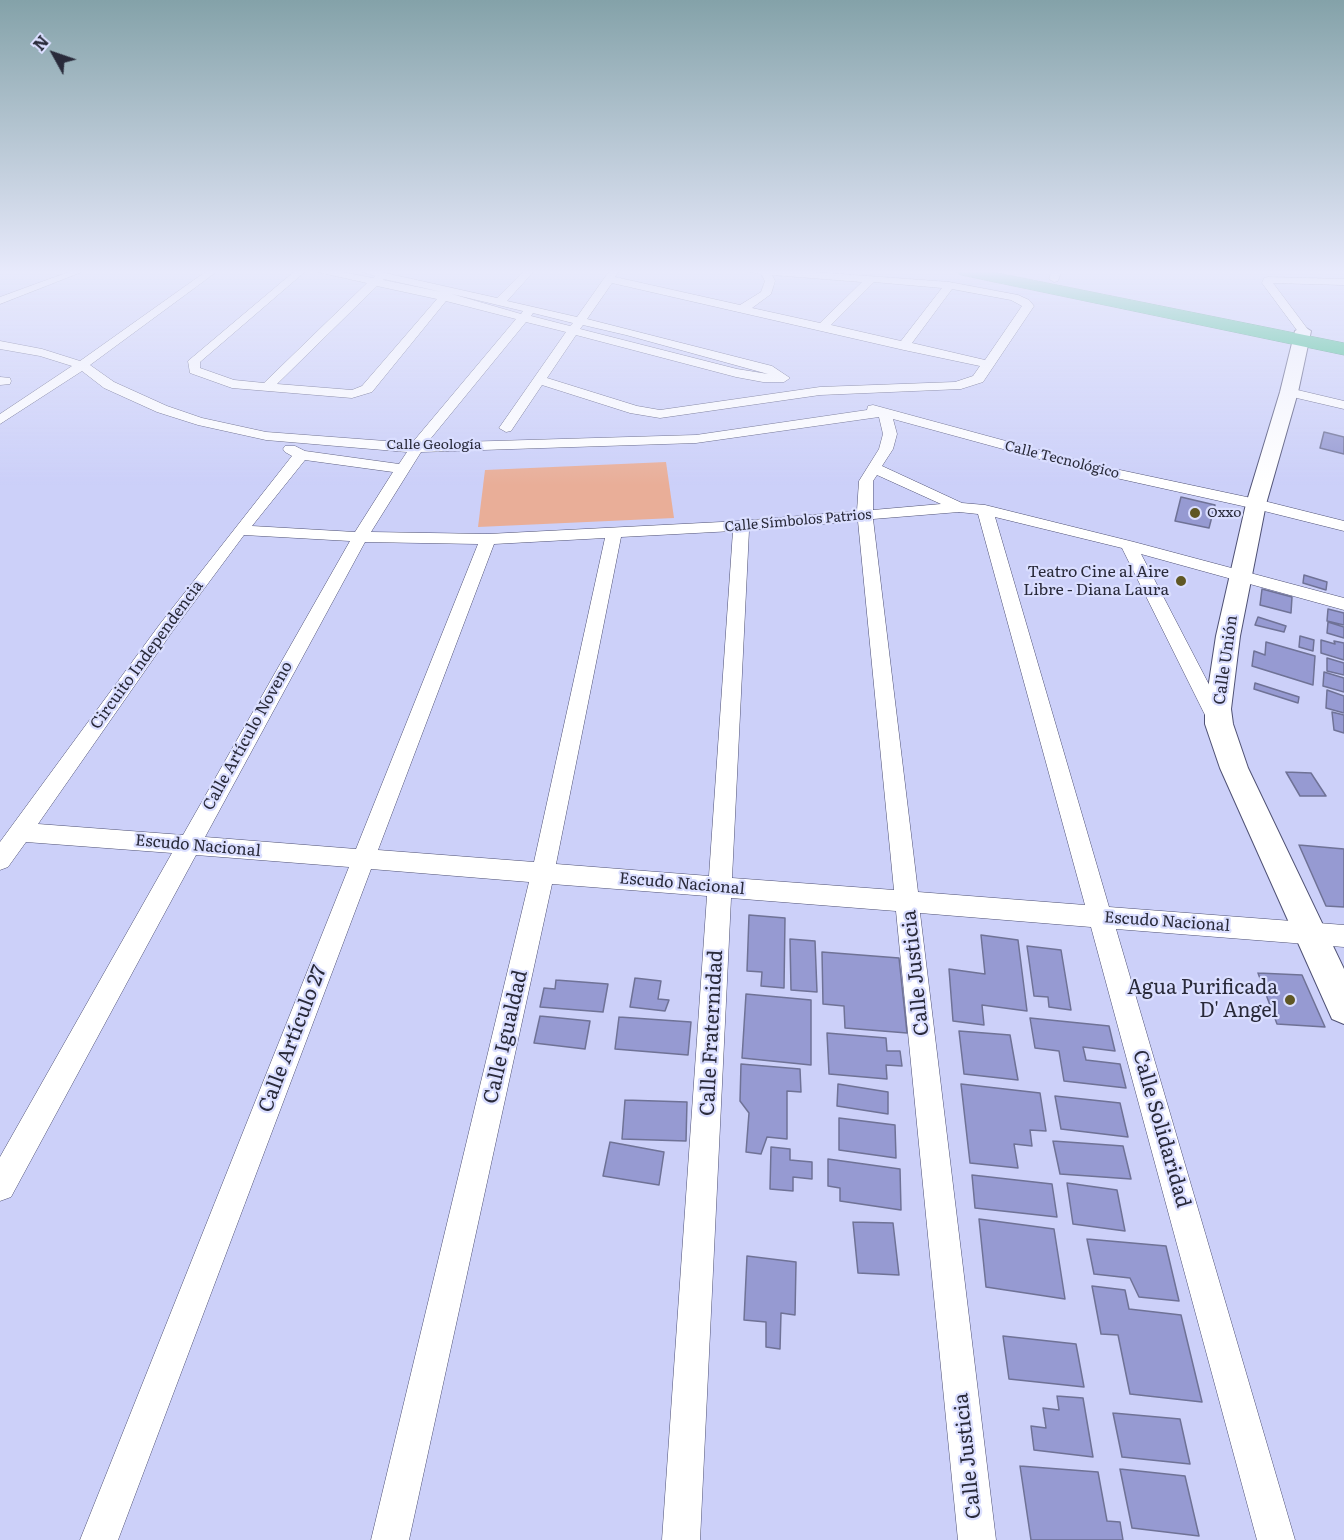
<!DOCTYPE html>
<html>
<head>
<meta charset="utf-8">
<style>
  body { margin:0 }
  #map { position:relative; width:1344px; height:1540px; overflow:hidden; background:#ccd0f9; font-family:Literata,serif }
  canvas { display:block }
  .north { position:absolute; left:24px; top:24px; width:60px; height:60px; -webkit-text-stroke:4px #dadeff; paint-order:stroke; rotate:310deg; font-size:16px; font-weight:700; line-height:24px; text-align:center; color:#292a3a }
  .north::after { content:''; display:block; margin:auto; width:21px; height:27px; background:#292a3a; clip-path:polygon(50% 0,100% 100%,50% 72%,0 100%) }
</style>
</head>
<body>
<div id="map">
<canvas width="1344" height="1540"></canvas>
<div class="north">N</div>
</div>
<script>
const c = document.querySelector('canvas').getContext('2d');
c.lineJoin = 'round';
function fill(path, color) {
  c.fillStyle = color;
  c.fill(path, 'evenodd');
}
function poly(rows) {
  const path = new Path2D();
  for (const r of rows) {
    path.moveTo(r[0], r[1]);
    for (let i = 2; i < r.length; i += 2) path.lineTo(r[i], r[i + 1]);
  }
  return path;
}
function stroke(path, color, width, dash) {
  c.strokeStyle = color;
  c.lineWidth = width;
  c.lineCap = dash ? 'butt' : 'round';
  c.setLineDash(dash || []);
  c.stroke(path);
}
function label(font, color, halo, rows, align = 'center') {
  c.font = font + ' Literata,serif';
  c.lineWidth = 4.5;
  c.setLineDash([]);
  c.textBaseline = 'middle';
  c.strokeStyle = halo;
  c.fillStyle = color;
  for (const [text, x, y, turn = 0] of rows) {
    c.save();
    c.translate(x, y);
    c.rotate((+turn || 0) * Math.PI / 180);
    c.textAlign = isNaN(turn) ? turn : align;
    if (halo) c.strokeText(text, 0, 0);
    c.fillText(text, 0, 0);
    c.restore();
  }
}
const green = poly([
  [666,462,674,518,478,527,485,470]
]);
const building = poly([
  [1324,432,1344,437,1344,454,1320,448,1324,432],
  [1181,497,1215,505,1209,528,1175,521,1181,497],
  [1304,575,1327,582,1326,590,1303,583,1304,575],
  [1262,589,1292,597,1291,613,1260,605,1262,589],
  [1328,609,1344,613,1344,625,1327,621,1328,609],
  [1258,617,1286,626,1284,632,1255,625,1258,617],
  [1328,622,1344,627,1344,638,1327,633,1328,622],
  [1300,636,1314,640,1313,651,1299,647,1300,636],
  [1321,640,1335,644,1334,641,1344,643,1344,660,1321,653,1321,640],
  [1266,642,1315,656,1313,685,1252,666,1254,651,1265,655,1266,642],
  [1327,658,1344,663,1344,675,1327,671,1327,658],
  [1324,672,1344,678,1344,692,1323,686,1324,672],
  [1255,683,1299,697,1298,703,1254,689,1255,683],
  [1327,690,1344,696,1344,713,1326,708,1327,690],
  [1332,712,1344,715,1344,733,1334,730,1332,712],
  [1286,772,1311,773,1326,796,1300,796,1286,772],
  [1299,845,1344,849,1344,907,1326,906,1299,845],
  [749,915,785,918,784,988,761,986,762,972,747,971,749,915],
  [981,935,1018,940,1027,1011,982,1005,984,1025,953,1021,949,969,985,974,981,935],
  [790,939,815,941,817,992,791,990,790,939],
  [1027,946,1061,950,1071,1010,1049,1007,1048,997,1034,996,1027,946],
  [822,952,899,958,907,1033,845,1028,844,1006,823,1004,822,952],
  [1258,973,1302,975,1325,1027,1277,1024,1258,973],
  [635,978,661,981,658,999,669,1000,665,1011,630,1007,635,978],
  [556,980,608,984,603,1012,540,1007,544,988,555,989,556,980],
  [746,994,811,1000,811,1065,742,1058,746,994],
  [540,1016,590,1021,585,1049,534,1043,540,1016],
  [619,1017,691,1022,688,1055,615,1049,619,1017],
  [1030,1018,1109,1026,1115,1051,1083,1047,1086,1060,1120,1064,1126,1088,1064,1081,1059,1051,1035,1048,1030,1018],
  [959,1031,1010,1035,1018,1080,964,1074,959,1031],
  [827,1033,886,1038,887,1051,900,1051,902,1066,886,1065,887,1079,829,1074,827,1033],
  [741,1064,800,1069,801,1092,787,1091,787,1139,767,1137,761,1154,746,1152,749,1113,740,1101,741,1064],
  [838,1084,888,1092,888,1114,837,1106,838,1084],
  [961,1084,1040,1093,1046,1131,1030,1130,1032,1146,1014,1144,1018,1168,970,1163,961,1084],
  [1055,1096,1120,1103,1128,1137,1061,1129,1055,1096],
  [625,1100,687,1102,686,1141,622,1139,625,1100],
  [839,1118,895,1125,896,1158,839,1150,839,1118],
  [1053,1141,1123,1146,1131,1179,1060,1174,1053,1141],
  [610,1142,664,1152,659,1185,603,1176,610,1142],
  [771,1147,790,1149,790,1160,812,1162,812,1179,793,1177,793,1191,770,1189,771,1147],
  [828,1159,900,1169,901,1210,840,1201,840,1188,828,1186,828,1159],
  [972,1175,1052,1184,1057,1217,975,1208,972,1175],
  [1067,1183,1117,1190,1125,1231,1073,1224,1067,1183],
  [979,1219,1054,1229,1065,1299,986,1287,979,1219],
  [853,1222,893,1223,899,1275,858,1273,853,1222],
  [1087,1239,1166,1246,1179,1301,1139,1297,1130,1278,1094,1274,1087,1239],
  [747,1256,796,1262,795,1315,781,1313,780,1349,766,1347,766,1322,744,1320,747,1256],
  [1092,1286,1125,1290,1129,1309,1181,1315,1202,1402,1130,1394,1118,1335,1101,1334,1092,1286],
  [1003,1336,1076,1344,1084,1387,1009,1379,1003,1336],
  [1057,1396,1083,1398,1093,1457,1034,1450,1031,1426,1046,1428,1043,1408,1059,1410,1057,1396],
  [1113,1413,1180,1419,1190,1464,1122,1457,1113,1413],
  [1020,1466,1098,1472,1107,1521,1120,1522,1123,1540,1031,1540,1020,1466],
  [1120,1469,1185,1476,1199,1536,1132,1528,1120,1469]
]);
const street = poly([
  [74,270,87,270,0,304,0,297,74,270],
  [208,270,219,270,90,365,114,382,167,406,202,418,266,432,412,443,516,319,446,301,372,392,352,398,232,388,190,373,188,361,296,270,307,270,200,362,200,368,234,380,264,383,367,283,317,272,316,270,333,270,373,278,375,276,356,270,372,270,497,298,525,270,535,270,507,301,577,317,610,270,620,270,615,277,740,305,761,292,765,281,761,274,750,272,749,270,788,270,949,282,1018,295,1029,300,1034,306,983,382,961,389,820,395,660,418,630,413,542,385,511,431,506,432,499,428,566,332,526,322,427,443,696,435,867,410,868,406,873,405,1087,463,1256,499,1344,521,1344,531,1256,509,1080,470,893,419,897,434,893,449,882,466,962,503,985,505,1134,542,1344,598,1344,610,1141,554,1229,723,1226,728,1219,730,1212,728,1209,723,1122,548,995,517,1109,907,1344,925,1344,947,1116,929,1295,1540,1257,1540,1091,927,920,913,996,1540,958,1540,896,911,731,898,700,1540,662,1540,707,896,552,884,409,1540,371,1540,529,882,371,869,118,1540,80,1540,349,867,196,855,11,1197,0,1201,0,1157,172,853,26,842,8,867,0,870,0,842,160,624,292,456,285,452,283,449,285,446,295,446,305,451,399,464,407,452,266,440,198,425,157,412,104,388,82,371,0,424,0,414,72,366,40,356,0,349,0,341,42,349,80,361,208,270],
  [772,275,862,282,820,323,752,308,771,294,775,281,772,275],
  [384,279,442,292,383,280,384,279],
  [874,282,942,288,901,341,831,325,874,282],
  [612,283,904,350,980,366,973,376,955,382,820,387,660,410,637,406,547,378,576,335,736,377,763,382,784,382,790,378,772,366,587,319,612,283],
  [377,286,437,299,362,386,352,390,277,384,377,286],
  [952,289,1011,300,1022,306,985,360,912,343,952,289],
  [452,294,523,311,521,314,452,294],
  [533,313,573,323,570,326,531,316,533,313],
  [583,325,626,335,768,374,737,369,580,329,583,325],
  [879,417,883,434,879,449,859,481,857,511,741,521,488,534,371,532,421,452,696,443,879,417],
  [305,460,393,472,355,532,252,526,305,460],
  [877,475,941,504,873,510,873,481,877,475],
  [959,512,978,514,1085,905,918,892,873,519,959,512],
  [858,521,894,890,732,878,749,530,858,521],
  [733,531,709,876,556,864,621,537,733,531],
  [244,535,350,541,183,835,38,824,172,632,244,535],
  [605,538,534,862,378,850,494,544,605,538],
  [365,542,478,544,356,849,205,837,365,542],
  [1052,270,1062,270,1058,281,1054,282,1049,279,1052,270],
  [1268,277,1344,279,1344,285,1273,283,1309,331,1303,335,1299,333,1262,283,1264,278,1268,277],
  [0,377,10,378,11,381,10,384,0,385,0,377],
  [1289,388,1344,401,1344,409,1284,395,1282,392,1289,388]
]);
const secondary = poly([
  [1303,326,1311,331,1298,392,1266,504,1240,636,1231,709,1233,724,1248,768,1344,969,1344,1024,1332,1019,1220,768,1205,724,1205,709,1216,636,1246,504,1280,392,1295,331,1303,326]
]);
const highway = poly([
  [953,270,983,270,1344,343,1344,355,961,275,953,270]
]);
const markers = [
  [1195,513,6,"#5f5724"],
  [1181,581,6,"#5f5724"],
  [1290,1000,6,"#5f5724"]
];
const farStreetnames = [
  ["Calle Geología",434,445],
  ["Calle Tecnológico",1062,460,14],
  ["Calle Símbolos Patrios",798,521,-5]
];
const farPoinames = [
  ["Oxxo",1207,513]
];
const poiNames = [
  ["Teatro Cine al Aire",1169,572],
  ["Libre - Diana Laura",1169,590]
];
const streetNames = [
  ["Circuito Independencia",147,655,-54],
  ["Calle Unión",1226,660,-82],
  ["Calle Artículo Noveno",248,736,-61],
  ["Escudo Nacional",198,846,5],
  ["Escudo Nacional",682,884,5],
  ["Escudo Nacional",1167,922,4]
];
const nearStreetnames = [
  ["Calle Justicia",916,973,-96],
  ["Calle Fraternidad",712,1033,-87],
  ["Calle Igualdad",506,1037,-77],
  ["Calle Artículo 27",293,1039,-69],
  ["Calle Solidaridad",1161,1129,74],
  ["Calle Justicia",968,1456,-96]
];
const nearPoinames = [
  ["Agua Purificada",1278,988],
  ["D' Angel",1278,1011]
];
fill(green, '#e9ae98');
fill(building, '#969ad2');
stroke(building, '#6f7296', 1.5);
stroke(street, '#4f5174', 1);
stroke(secondary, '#4f5174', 2);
stroke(highway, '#30896a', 1);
fill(street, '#fff');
fill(secondary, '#fff');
fill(highway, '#34bc84');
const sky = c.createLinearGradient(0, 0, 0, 485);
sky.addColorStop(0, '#84a2a9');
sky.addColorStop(0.56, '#e8eafc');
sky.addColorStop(1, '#e8eafc00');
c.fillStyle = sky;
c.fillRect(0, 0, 1344, 485);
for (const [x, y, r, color] of markers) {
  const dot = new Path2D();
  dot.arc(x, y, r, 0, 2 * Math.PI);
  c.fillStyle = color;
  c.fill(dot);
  stroke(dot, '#dadeff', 2);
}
label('14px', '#292a3a', '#dadeff', farStreetnames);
label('14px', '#292a3a', '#dadeff', farPoinames, 'left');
label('16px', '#292a3a', '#dadeff', poiNames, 'right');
label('16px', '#292a3a', '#dadeff', streetNames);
label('20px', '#292a3a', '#dadeff', nearStreetnames);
label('20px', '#292a3a', '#dadeff', nearPoinames, 'right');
</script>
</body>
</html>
